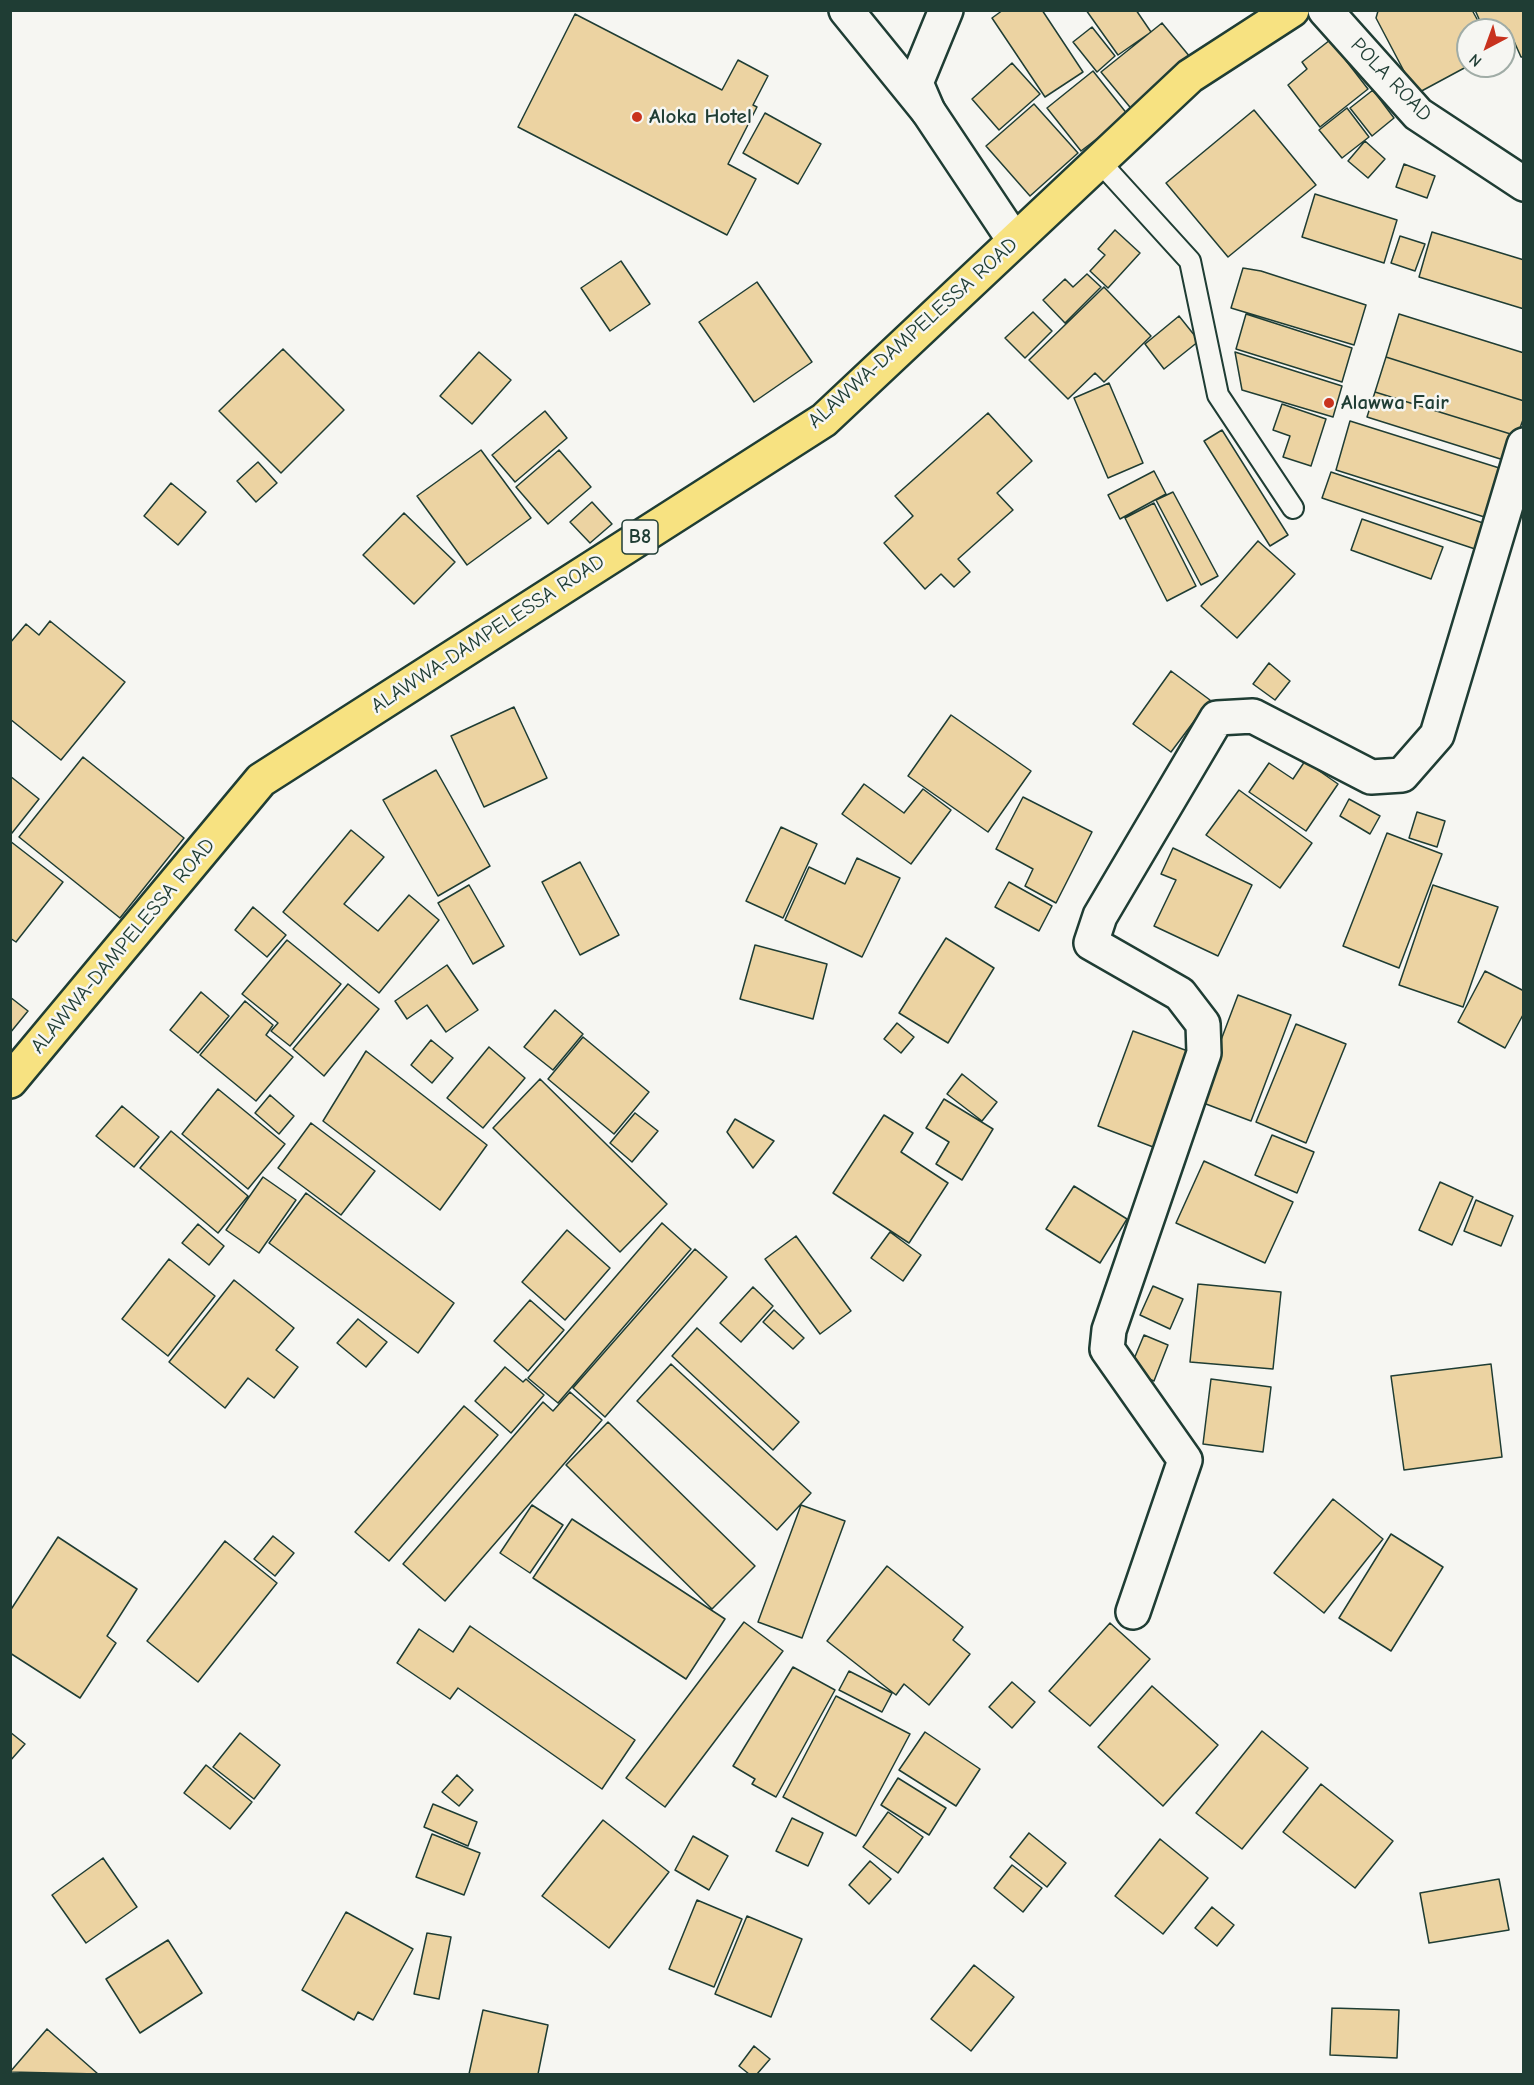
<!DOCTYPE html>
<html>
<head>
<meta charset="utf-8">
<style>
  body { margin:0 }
  #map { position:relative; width:1534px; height:2085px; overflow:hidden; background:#f6f6f2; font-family:"Comic Neue",sans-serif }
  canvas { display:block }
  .frame { position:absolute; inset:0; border:12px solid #1f3d34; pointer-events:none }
  .north { position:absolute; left:1456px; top:18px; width:60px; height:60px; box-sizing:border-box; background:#f6f6f2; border:2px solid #a0aca6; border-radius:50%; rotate:221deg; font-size:16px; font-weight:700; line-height:24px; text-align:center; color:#1f3d34 }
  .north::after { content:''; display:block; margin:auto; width:21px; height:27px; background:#c8321e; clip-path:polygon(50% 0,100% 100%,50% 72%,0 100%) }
</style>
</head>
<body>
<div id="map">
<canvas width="1534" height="2085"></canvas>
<div class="frame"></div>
<div class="north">N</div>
</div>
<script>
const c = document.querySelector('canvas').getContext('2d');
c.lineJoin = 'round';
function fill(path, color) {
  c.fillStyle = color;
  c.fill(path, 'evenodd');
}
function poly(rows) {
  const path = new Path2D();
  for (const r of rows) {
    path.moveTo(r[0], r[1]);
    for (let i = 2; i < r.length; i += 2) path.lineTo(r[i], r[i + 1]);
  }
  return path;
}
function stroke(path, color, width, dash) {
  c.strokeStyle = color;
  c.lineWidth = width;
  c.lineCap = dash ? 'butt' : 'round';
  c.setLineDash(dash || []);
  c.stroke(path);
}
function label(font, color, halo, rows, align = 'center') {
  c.font = font + ' "Comic Neue",sans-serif';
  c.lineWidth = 5;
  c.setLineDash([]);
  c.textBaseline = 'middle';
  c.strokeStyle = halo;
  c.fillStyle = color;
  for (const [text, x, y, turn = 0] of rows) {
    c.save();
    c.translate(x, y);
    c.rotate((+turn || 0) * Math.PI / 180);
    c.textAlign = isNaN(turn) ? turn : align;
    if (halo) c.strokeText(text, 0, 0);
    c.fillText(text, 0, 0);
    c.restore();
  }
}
const building = poly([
  [1003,10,1042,10,1083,72,1045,97,992,18,1003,10],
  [1086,10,1136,10,1151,32,1118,55,1086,10],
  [1472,10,1483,30,1468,30,1468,66,1416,94,1376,18,1378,11,1472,10],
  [1475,10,1524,10,1524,57,1521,57,1509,30,1484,30,1475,10],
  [575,14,722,90,738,60,768,76,753,105,757,107,728,164,756,179,727,235,518,127,575,14],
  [1162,23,1195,63,1134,112,1101,72,1162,23],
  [1092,27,1115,56,1097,72,1073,42,1092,27],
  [1330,40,1368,89,1320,127,1288,85,1307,69,1302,62,1330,40],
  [1012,63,1040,94,999,130,972,99,1012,63],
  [1093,71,1128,115,1081,151,1047,108,1093,71],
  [1373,90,1394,118,1372,136,1350,108,1373,90],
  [1034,104,1078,153,1030,196,986,146,1034,104],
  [1347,108,1369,137,1342,158,1319,130,1347,108],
  [1254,110,1316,185,1228,257,1166,183,1254,110],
  [765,113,821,144,798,184,743,153,765,113],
  [1365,141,1385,159,1368,178,1348,161,1365,141],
  [1404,164,1435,176,1427,198,1396,187,1404,164],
  [1315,194,1397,220,1384,263,1302,237,1315,194],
  [1115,230,1140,253,1108,288,1090,271,1105,255,1098,249,1115,230],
  [1432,232,1524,260,1524,309,1419,277,1432,232],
  [1400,236,1425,244,1415,271,1391,263,1400,236],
  [621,261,650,304,610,331,581,288,621,261],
  [1243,268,1261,271,1366,305,1354,345,1231,308,1243,268],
  [1087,274,1101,287,1065,323,1043,300,1065,279,1073,287,1087,274],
  [757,282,812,362,754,402,699,322,757,282],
  [1104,287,1151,336,1104,382,1095,373,1068,399,1029,360,1104,287],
  [1033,312,1052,331,1025,358,1005,338,1033,312],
  [1246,314,1352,348,1342,382,1236,349,1246,314],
  [1399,314,1524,353,1524,401,1386,357,1399,314],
  [1179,316,1199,341,1164,369,1145,344,1179,316],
  [283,349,344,410,281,473,219,411,283,349],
  [479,352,511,380,472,424,440,396,479,352],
  [1235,352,1342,386,1333,417,1242,390,1235,352],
  [1386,357,1524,401,1524,417,1517,436,1375,392,1386,357],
  [1109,383,1143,463,1108,478,1074,398,1109,383],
  [1375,392,1517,436,1510,462,1367,417,1375,392],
  [1282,404,1326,419,1311,466,1283,457,1290,436,1273,430,1282,404],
  [545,411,567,438,515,482,492,455,545,411],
  [988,413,1032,461,997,493,1013,510,958,559,970,572,954,587,941,574,925,589,884,543,913,516,895,496,988,413],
  [1350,421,1512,472,1497,521,1336,470,1350,421],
  [1222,430,1288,535,1270,546,1204,441,1222,430],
  [481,450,531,518,467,565,417,496,481,450],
  [559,450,591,487,548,524,516,487,559,450],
  [258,462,277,483,256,502,237,481,258,462],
  [1154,471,1166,494,1120,519,1108,495,1154,471],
  [1331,472,1492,526,1484,552,1322,498,1331,472],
  [171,483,206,512,178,545,144,516,171,483],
  [1173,492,1218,576,1201,585,1156,500,1173,492],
  [592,502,612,524,590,543,570,522,592,502],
  [1154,503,1196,586,1167,601,1125,518,1154,503],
  [404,513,455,562,414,604,363,555,404,513],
  [1362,519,1443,547,1431,579,1351,550,1362,519],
  [1258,541,1295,574,1237,638,1201,606,1258,541],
  [50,621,125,682,61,760,10,719,10,643,26,624,39,635,50,621],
  [1269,663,1290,681,1275,700,1253,684,1269,663],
  [1171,671,1210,700,1171,752,1133,724,1171,671],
  [514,707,547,778,484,807,451,736,514,707],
  [951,715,1031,771,988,832,908,776,951,715],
  [83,757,184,838,120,918,19,837,83,757],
  [1305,761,1338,784,1306,831,1249,792,1269,763,1293,779,1305,761],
  [436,770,490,866,438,896,383,800,436,770],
  [10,776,39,799,12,833,10,832,10,776],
  [864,784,904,813,923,789,951,810,911,864,842,814,864,784],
  [1239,790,1312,843,1280,888,1206,835,1239,790],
  [1023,797,1092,832,1056,903,1025,886,1033,869,996,849,1023,797],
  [1349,799,1380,816,1370,834,1340,816,1349,799],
  [1417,812,1445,821,1437,847,1409,838,1417,812],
  [781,827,817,844,783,918,746,901,781,827],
  [351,830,384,857,344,904,378,931,409,895,439,920,379,993,283,912,351,830],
  [1387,833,1442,854,1399,968,1343,946,1387,833],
  [10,841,63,882,16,942,10,938,10,841],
  [1173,848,1252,885,1218,956,1154,926,1176,880,1161,874,1173,848],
  [857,858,900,878,862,957,785,920,809,867,845,884,857,858],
  [580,862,619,935,580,955,542,882,580,862],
  [1009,882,1052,906,1039,931,995,907,1009,882],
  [469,885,504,946,473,964,438,903,469,885],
  [1433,885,1498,907,1463,1007,1399,985,1433,885],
  [253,907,286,935,267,957,235,930,253,907],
  [946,938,994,968,948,1043,899,1013,946,938],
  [287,940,341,984,290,1046,271,1031,278,1023,242,994,287,940],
  [755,945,827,964,813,1019,740,999,755,945],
  [447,965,478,1010,446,1032,427,1005,407,1019,395,1001,447,965],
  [1485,971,1524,991,1524,1013,1505,1048,1458,1022,1485,971],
  [348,984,379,1009,324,1076,293,1049,348,984],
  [201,992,229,1016,198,1053,170,1030,201,992],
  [1238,995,1291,1015,1251,1121,1198,1101,1238,995],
  [10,997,28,1011,10,1033,10,997],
  [245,1001,273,1025,266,1035,293,1057,256,1101,200,1055,245,1001],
  [555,1010,583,1034,553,1070,524,1047,555,1010],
  [897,1023,914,1037,901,1053,884,1039,897,1023],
  [1296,1024,1346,1044,1306,1143,1256,1122,1296,1024],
  [1133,1031,1196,1054,1161,1150,1098,1126,1133,1031],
  [583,1037,649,1092,614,1134,548,1079,583,1037],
  [431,1040,453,1058,432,1083,411,1065,431,1040],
  [489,1047,525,1078,483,1128,447,1098,489,1047],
  [366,1051,487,1145,440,1210,323,1121,366,1051],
  [962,1074,997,1102,982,1121,947,1094,962,1074],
  [540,1079,667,1204,620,1252,493,1128,540,1079],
  [218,1089,285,1144,248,1189,182,1134,218,1089],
  [270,1095,294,1116,279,1134,255,1113,270,1095],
  [944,1099,993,1129,962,1180,936,1164,949,1142,926,1128,944,1099],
  [122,1106,159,1137,134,1167,96,1136,122,1106],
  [635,1113,658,1131,632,1162,610,1143,635,1113],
  [884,1115,913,1133,901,1152,948,1183,909,1243,833,1193,884,1115],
  [735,1119,774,1141,753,1168,727,1132,735,1119],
  [311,1123,375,1171,341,1215,278,1168,311,1123],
  [171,1131,248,1196,218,1233,140,1168,171,1131],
  [1272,1135,1314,1152,1297,1193,1255,1175,1272,1135],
  [1204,1161,1293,1202,1265,1263,1176,1223,1204,1161],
  [263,1177,296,1200,259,1253,226,1230,263,1177],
  [1440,1182,1473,1197,1452,1245,1419,1230,1440,1182],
  [1074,1186,1127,1219,1100,1263,1046,1229,1074,1186],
  [306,1193,454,1303,418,1353,269,1243,306,1193],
  [1476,1200,1513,1216,1501,1246,1464,1231,1476,1200],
  [662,1223,691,1249,558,1403,528,1378,662,1223],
  [198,1224,224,1246,209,1265,182,1243,198,1224],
  [567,1230,610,1268,565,1320,522,1282,567,1230],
  [890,1232,921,1255,903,1281,871,1258,890,1232],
  [796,1236,851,1311,820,1334,765,1259,796,1236],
  [695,1249,727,1277,605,1417,573,1388,695,1249],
  [169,1259,215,1296,168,1356,122,1319,169,1259],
  [234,1280,294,1328,276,1350,298,1367,274,1398,248,1378,225,1408,169,1362,234,1280],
  [1198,1284,1281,1292,1273,1369,1190,1362,1198,1284],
  [1153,1286,1183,1299,1170,1329,1140,1315,1153,1286],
  [753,1287,773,1306,741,1342,720,1323,753,1287],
  [530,1300,564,1330,528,1371,494,1341,530,1300],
  [774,1310,804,1338,793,1349,763,1322,774,1310],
  [358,1319,387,1342,366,1367,337,1343,358,1319],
  [697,1328,799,1422,773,1450,672,1356,697,1328],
  [1144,1335,1168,1345,1154,1381,1129,1371,1144,1335],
  [671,1364,811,1493,777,1530,637,1401,671,1364],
  [1491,1364,1502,1457,1404,1470,1391,1376,1491,1364],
  [505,1367,523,1382,526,1379,544,1395,511,1433,475,1401,505,1367],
  [1211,1379,1271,1387,1263,1452,1203,1444,1211,1379],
  [570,1392,602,1420,445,1601,403,1564,543,1402,553,1411,570,1392],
  [464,1406,498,1435,389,1561,355,1532,464,1406],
  [608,1422,755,1566,712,1609,566,1465,608,1422],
  [1333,1499,1383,1539,1324,1613,1274,1573,1333,1499],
  [532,1505,563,1525,530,1573,500,1553,532,1505],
  [801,1505,845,1521,802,1638,758,1622,801,1505],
  [572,1519,725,1619,686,1679,533,1578,572,1519],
  [1391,1534,1443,1567,1391,1651,1339,1618,1391,1534],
  [273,1536,294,1553,275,1576,254,1559,273,1536],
  [58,1537,137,1589,107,1636,116,1643,80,1698,10,1653,10,1611,58,1537],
  [225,1541,277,1583,198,1682,147,1641,225,1541],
  [887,1566,963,1627,953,1640,970,1654,929,1705,904,1684,896,1695,827,1641,887,1566],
  [744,1622,783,1651,665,1807,626,1778,744,1622],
  [1110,1623,1150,1659,1090,1726,1049,1691,1110,1623],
  [470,1626,635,1740,602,1789,458,1688,450,1699,397,1663,419,1629,453,1652,470,1626],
  [793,1667,835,1690,776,1797,752,1784,755,1779,733,1766,793,1667],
  [849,1671,892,1693,882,1712,839,1690,849,1671],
  [1012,1682,1035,1702,1012,1728,989,1707,1012,1682],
  [1152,1686,1218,1745,1163,1806,1098,1747,1152,1686],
  [836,1696,910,1734,856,1836,783,1797,836,1696],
  [1262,1731,1308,1768,1242,1849,1196,1813,1262,1731],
  [10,1732,25,1744,10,1761,10,1732],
  [925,1732,980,1769,956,1806,899,1770,925,1732],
  [240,1733,280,1765,254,1799,213,1767,240,1733],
  [206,1765,252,1802,230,1829,184,1793,206,1765],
  [457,1775,473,1790,459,1806,442,1792,457,1775],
  [898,1778,946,1808,929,1835,881,1805,898,1778],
  [1321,1784,1393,1841,1355,1888,1283,1832,1321,1784],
  [433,1804,477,1822,468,1846,424,1827,433,1804],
  [888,1812,923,1837,898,1873,863,1847,888,1812],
  [792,1818,823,1833,808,1866,776,1851,792,1818],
  [603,1820,669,1872,609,1948,542,1896,603,1820],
  [1029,1833,1066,1863,1047,1887,1010,1857,1029,1833],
  [432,1834,480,1853,464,1895,416,1877,432,1834],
  [693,1836,728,1856,709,1890,675,1870,693,1836],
  [1160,1839,1208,1878,1163,1934,1115,1896,1160,1839],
  [103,1858,137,1907,86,1943,52,1895,103,1858],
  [870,1861,891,1879,869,1904,849,1885,870,1861],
  [1012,1865,1042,1888,1023,1912,994,1888,1012,1865],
  [1499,1879,1509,1930,1429,1943,1420,1893,1499,1879],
  [697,1900,742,1919,714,1987,669,1969,697,1900],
  [1212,1907,1234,1925,1217,1946,1195,1928,1212,1907],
  [346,1912,413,1949,373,2020,358,2012,354,2020,302,1990,346,1912],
  [747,1916,802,1939,771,2017,715,1994,747,1916],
  [427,1933,451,1937,439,1999,414,1994,427,1933],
  [168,1940,202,1993,140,2033,106,1979,168,1940],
  [974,1965,1014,1997,971,2051,931,2019,974,1965],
  [1332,2008,1399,2010,1397,2058,1330,2055,1332,2008],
  [483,2010,548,2025,538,2074,469,2074,483,2010],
  [47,2029,98,2074,10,2072,47,2029],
  [754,2046,770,2059,757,2074,749,2074,739,2066,754,2046]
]);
const lane = poly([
  [1099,161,1190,261,1218,395,1293,508]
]);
const street = poly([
  [846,10,928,111],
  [1325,10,1418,114,1524,184],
  [1133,1612,1185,1460,1107,1349,1109,1330,1204,1053,1203,1024,1180,994,1091,943,1100,916,1217,718,1253,716,1371,777,1402,775,1437,735,1524,445]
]);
const secondary = poly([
  [946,10,916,83,928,111,1014,240]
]);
const primary = poly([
  [10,1081,261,780,824,420,1190,76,1292,10]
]);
const markers = [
  [637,117,6,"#c8321e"],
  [1329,403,6,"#c8321e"]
];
const shields = [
  [640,537,36]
];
const shieldNames = [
  ["B8",640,537]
];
const streetNames = [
  ["POLA ROAD",1391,80,46],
  ["ALAWWA-DAMPELESSA ROAD",913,333,-42],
  ["ALAWWA-DAMPELESSA ROAD",488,634,-33],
  ["ALAWWA-DAMPELESSA ROAD",123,946,-50]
];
const poiNames = [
  ["Aloka Hotel",649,117],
  ["Alawwa Fair",1341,403]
];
fill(building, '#ecd3a2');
stroke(building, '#1f3d34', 1.5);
stroke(lane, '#1f3d34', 24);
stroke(street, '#1f3d34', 38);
stroke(secondary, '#1f3d34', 38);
stroke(primary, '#1f3d34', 38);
stroke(lane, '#f6f6f2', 20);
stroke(street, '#f6f6f2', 33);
stroke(secondary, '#f6f6f2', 33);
stroke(primary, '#f7e281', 33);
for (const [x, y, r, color] of markers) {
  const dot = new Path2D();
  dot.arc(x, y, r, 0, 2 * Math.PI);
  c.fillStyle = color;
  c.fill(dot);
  stroke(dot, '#f6f6f2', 2);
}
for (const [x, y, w] of shields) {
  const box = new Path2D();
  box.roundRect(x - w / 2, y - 17, w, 34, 4.5);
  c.fillStyle = '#f6f6f2';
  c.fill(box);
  stroke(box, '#1f3d34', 1.5);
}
label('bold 20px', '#1f3d34', null, shieldNames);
label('21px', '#1f3d34', '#f6f6f2', streetNames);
label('bold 21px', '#1f3d34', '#f6f6f2', poiNames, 'left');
</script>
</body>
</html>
